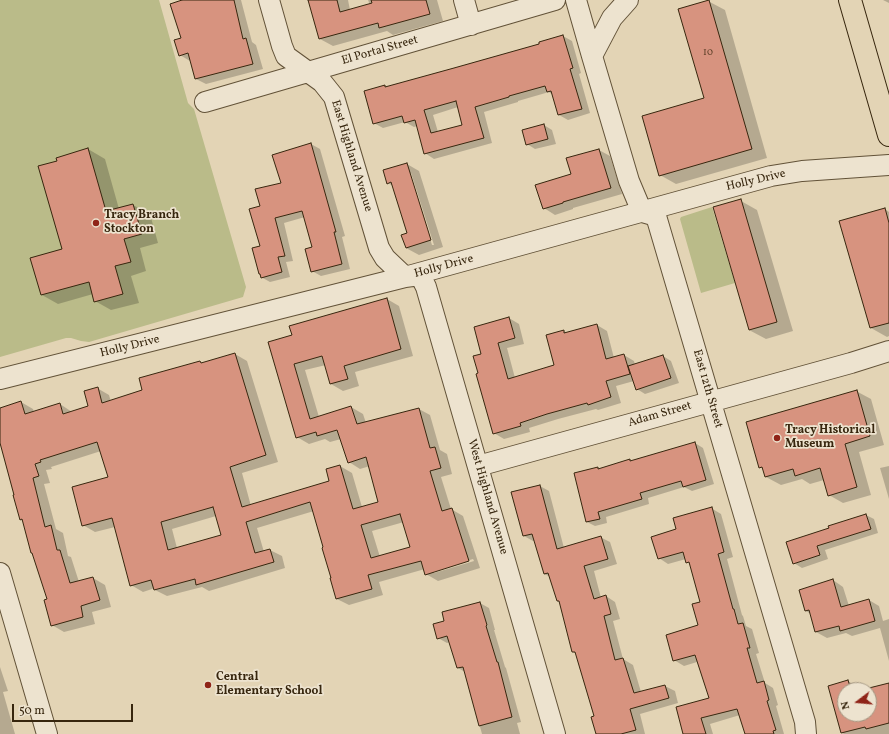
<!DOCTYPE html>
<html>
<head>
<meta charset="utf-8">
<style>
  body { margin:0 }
  #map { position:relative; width:889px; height:734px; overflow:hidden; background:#e3d4b5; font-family:Vollkorn,serif }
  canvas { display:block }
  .north { position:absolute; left:837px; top:682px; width:40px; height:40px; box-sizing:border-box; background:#ede3cf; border:1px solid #a49782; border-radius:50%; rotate:254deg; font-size:11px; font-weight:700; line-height:16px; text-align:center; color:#37260e }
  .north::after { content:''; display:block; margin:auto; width:14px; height:18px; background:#8f2418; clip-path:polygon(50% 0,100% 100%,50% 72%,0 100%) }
  .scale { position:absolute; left:12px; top:704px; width:121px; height:18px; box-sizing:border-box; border:2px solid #37260e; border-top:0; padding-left:5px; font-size:12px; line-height:14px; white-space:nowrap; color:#37260e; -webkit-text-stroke:3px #ede3cf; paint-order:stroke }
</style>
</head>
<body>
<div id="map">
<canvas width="889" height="734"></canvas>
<div class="north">N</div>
<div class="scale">50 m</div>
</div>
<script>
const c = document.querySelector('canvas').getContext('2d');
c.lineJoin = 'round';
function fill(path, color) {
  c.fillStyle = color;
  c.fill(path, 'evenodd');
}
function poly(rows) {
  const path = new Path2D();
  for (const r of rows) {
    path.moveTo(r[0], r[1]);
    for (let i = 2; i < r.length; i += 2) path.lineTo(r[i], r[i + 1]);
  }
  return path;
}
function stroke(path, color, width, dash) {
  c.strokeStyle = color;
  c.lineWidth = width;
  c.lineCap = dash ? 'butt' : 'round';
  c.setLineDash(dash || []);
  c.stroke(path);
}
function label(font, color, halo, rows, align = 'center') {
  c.font = font + ' Vollkorn,serif';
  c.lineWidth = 3.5;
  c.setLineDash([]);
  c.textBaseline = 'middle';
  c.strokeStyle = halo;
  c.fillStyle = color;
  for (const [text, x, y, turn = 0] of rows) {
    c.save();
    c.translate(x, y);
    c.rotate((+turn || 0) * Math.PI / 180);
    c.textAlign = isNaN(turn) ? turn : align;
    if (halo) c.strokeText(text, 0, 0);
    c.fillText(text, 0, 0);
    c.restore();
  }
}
const green = poly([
  [0,0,159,0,188,103,194,109,246,287,243,297,89,342,81,341,71,338,66,338,0,357],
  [712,207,735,283,701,293,680,219,681,217]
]);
const shadow = poly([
  [185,0,241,0,252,42,256,45,263,69,206,84,196,79,191,60,190,61,180,55,182,39],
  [309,0,348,0,350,10,370,5,368,0,437,0,443,21,393,35,387,31,333,46,320,39],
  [883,0,889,0,889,3],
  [708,1,725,10,767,158,676,184,660,175,705,99],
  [563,36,572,41,581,73,579,74,590,113,568,120,559,115,553,95,549,92,518,101,518,102,484,112,492,143,434,159,425,153,417,126,414,127,405,122,383,128,374,123,384,86,387,88,540,44],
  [458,107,464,125,438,132,433,115],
  [544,125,552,130,556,144,535,149,527,144],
  [311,144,320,149,345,236,342,237,350,269,321,276,312,271,313,248,305,217,284,223,293,261,286,262,290,277,270,282,261,277,260,274,261,247,261,207,282,184],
  [88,149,105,159,119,209,133,205,150,214,158,243,140,248,146,271,131,276,139,303,111,310,95,301,93,294,58,304,42,295,32,258,63,250,58,161],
  [599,150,610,156,622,194,573,208,573,209,555,215,544,208,572,175],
  [407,164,419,171,443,247,419,255,406,248,408,234,393,186,388,183],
  [409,173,411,173,434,245,432,245],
  [741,201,757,210,793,331,766,339,749,330],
  [885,209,889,212,889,336,887,337,871,328],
  [387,299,399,306,413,356,355,372,359,386,343,391,331,384,326,365,305,370,319,417,351,407,363,414,366,423,419,409,430,415,440,450,447,454,452,474,441,477,451,509,463,516,480,568,438,581,426,574,425,569,379,582,383,595,349,605,337,599,314,511,257,528,264,552,270,550,282,556,285,568,209,591,202,587,167,596,155,590,155,588,143,592,131,585,115,527,95,532,83,525,110,478,101,451,51,467,52,469,46,470,50,483,44,484,56,529,63,533,68,556,71,557,79,582,93,578,105,585,111,607,92,612,95,624,64,632,52,625,48,600,24,522,21,520,0,442,0,409,21,402,33,409,34,412,60,404,72,412,89,406,97,388,109,395,111,402,144,391,200,362,204,364,235,354,247,361,278,462,242,473,251,506,331,482,340,466,352,473,362,507,380,503,370,466,360,469,349,462,341,439,330,442,325,439,309,444,297,437,269,343,293,336],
  [216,516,222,536,177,548,172,529],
  [404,522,412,548,380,557,372,531],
  [473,559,474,561,434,573,434,571],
  [509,318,519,324,524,344,507,348,515,378,555,366,564,331,567,333,597,325,607,331,614,358,624,355,634,361,635,365,663,356,671,361,679,383,645,394,637,389,634,381,616,386,621,403,598,410,596,409,558,419,529,428,530,432,504,439,494,433,479,374,482,355],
  [856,391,871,399,884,445,859,452,871,495,843,503,829,495,824,480,810,484,802,479,781,485,766,477,764,469,760,467],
  [695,443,703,448,714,484,692,491,684,487,648,498,649,504,606,517,607,523,595,526,587,522,597,468,600,469,629,460,632,461],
  [889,466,889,499,880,468],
  [540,486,549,491,564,548,600,537,610,542,617,564,594,571,601,598,606,596,615,602,620,619,613,621,623,659,633,665,641,692,665,686,675,691,678,703,640,714,645,734,597,734,595,717,577,654,573,652,560,602,558,601,551,577,544,574,535,541,533,541,524,536],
  [711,508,721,514,733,557,727,559,742,615,743,616,746,626,752,629,759,653,756,654,765,683,773,688,778,705,776,706,784,734,746,734,740,715,710,724,713,734,684,734,710,699,697,662,684,666,674,660,699,626,701,603,690,564,687,562,686,559,668,564,659,558,678,530],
  [866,515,874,519,878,533,825,550,828,559,802,568,794,563,830,529],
  [833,580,843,587,849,606,869,600,879,606,883,621,889,619,889,661,880,628,852,636,846,633,827,638,816,632,811,614,806,611,800,590],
  [480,603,489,608,495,630,494,630,505,667,506,668,521,722,517,723,520,734,482,734,465,672,458,668,450,642,447,643,438,638,445,622],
  [0,667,8,691,3,692,15,734,0,734],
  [848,681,862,690,845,690,845,714,869,714,869,690,865,690,889,684,889,734,844,734,842,733,829,687]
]);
const building = poly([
  [182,0,234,0,243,39,246,38,253,64,195,79,188,53,179,56,174,40,181,38,170,4,182,0],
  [308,0,337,0,340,12,372,3,371,0,426,0,430,14,379,28,378,23,319,39,308,0],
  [709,0,752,149,659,176,642,116,704,98,678,9,709,0],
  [563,35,573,68,570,69,582,109,558,115,551,91,547,92,545,86,509,96,509,97,475,107,484,138,424,154,415,120,404,123,402,116,373,124,364,91,385,85,385,87,454,68,539,44,539,42,563,35],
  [456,101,462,125,431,133,424,110,456,101],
  [544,124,548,139,526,145,522,130,544,124],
  [311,143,336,232,334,232,342,264,311,272,305,249,312,247,302,211,275,218,285,256,278,257,282,272,261,278,260,274,259,274,252,248,260,246,249,209,260,206,255,189,281,183,272,155,311,143],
  [88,148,106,211,133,204,142,234,124,239,131,262,115,266,123,294,94,302,89,282,41,295,30,258,62,249,38,166,57,161,56,158,88,148],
  [599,149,611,188,563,202,563,203,543,209,535,185,571,174,566,158,599,149],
  [407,163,431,240,406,248,401,235,407,233,391,182,387,184,383,170,407,163],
  [741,199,777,322,749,330,713,207,741,199],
  [885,208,889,223,889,323,870,328,839,221,885,208],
  [387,298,401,349,344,366,348,379,330,384,322,356,294,364,310,419,351,406,357,424,419,408,430,448,435,447,441,468,430,471,442,511,452,508,469,561,425,575,421,561,368,575,372,589,336,599,330,578,331,578,322,548,323,547,310,502,246,522,255,553,270,549,274,562,196,585,195,579,154,590,151,580,130,586,112,518,82,526,72,487,108,477,97,442,40,460,41,462,35,464,39,476,33,478,45,527,51,525,57,550,60,550,70,583,93,577,100,600,81,606,83,617,51,626,44,600,47,599,32,553,31,553,22,519,20,520,13,495,14,495,0,443,0,408,21,401,25,414,60,403,63,414,88,406,84,391,98,387,102,403,142,390,139,378,200,361,201,363,235,353,266,455,230,467,242,507,329,481,326,469,340,465,353,509,378,502,366,457,348,463,337,430,317,436,316,432,296,438,268,342,292,335,289,326,387,298],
  [213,507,221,535,168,550,161,522,213,507],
  [400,514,410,547,371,558,361,525,400,514],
  [509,317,515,338,498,343,508,379,554,365,546,335,564,330,564,333,597,324,606,359,624,354,630,374,606,381,611,397,588,405,587,403,547,414,520,423,521,426,493,434,476,374,478,373,473,356,481,354,474,327,509,317],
  [663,355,671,378,636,390,628,366,663,355],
  [857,390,870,436,845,444,857,487,828,496,820,468,795,476,793,469,765,477,762,467,759,468,746,422,857,390],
  [695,442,706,480,683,487,681,481,640,493,642,499,598,512,600,519,586,522,574,473,598,467,598,469,630,459,630,461,695,442],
  [540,485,557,549,601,536,608,559,584,566,594,599,606,595,611,614,604,616,615,660,623,658,634,693,665,685,669,698,630,709,636,730,621,734,596,734,591,717,594,716,575,652,572,652,559,601,557,601,548,573,544,574,532,534,523,536,511,492,540,485],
  [712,507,724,552,718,554,733,609,734,609,738,624,743,623,750,648,747,648,757,683,764,681,769,700,767,701,776,730,773,731,774,734,745,734,737,709,701,718,706,734,683,734,676,707,709,698,695,655,673,661,666,635,698,625,692,604,700,602,689,562,686,563,683,552,658,559,651,537,676,529,673,518,712,507],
  [866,514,871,529,817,546,820,555,793,564,786,542,829,528,828,526,866,514],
  [833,579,841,607,869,599,875,621,840,631,839,626,815,632,809,610,805,611,799,590,833,579],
  [480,602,487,625,486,626,497,662,498,662,512,717,479,726,463,667,457,668,447,636,437,639,433,624,444,621,442,612,480,602],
  [848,680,851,690,845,690,845,714,869,714,869,690,861,690,889,683,889,723,866,729,865,727,841,733,828,686,848,680]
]);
const minor = poly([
  [269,0,282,46,286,56,322,82,334,97,379,248,385,258,405,277,420,275,426,287,555,734],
  [464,0,471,25],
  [576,0,592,56,629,181,642,212,656,216,805,722,806,734],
  [592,56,612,18,628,0],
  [205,102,555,0],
  [0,379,405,277,771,176,802,171,889,165],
  [478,466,851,363,889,351],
  [0,573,47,734]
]);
const major = poly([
  [850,0,889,135]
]);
const markers = [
  [96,223,4,"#8f2418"],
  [777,438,4,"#8f2418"],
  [208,685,4,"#8f2418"]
];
const numberNames = [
  ["10",708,53]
];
const streetNames = [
  ["El Portal Street",380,51,-16],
  ["East Highland Avenue",351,156,73],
  ["Holly Drive",756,181,-13],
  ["Holly Drive",444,267,-15],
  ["Holly Drive",130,347,-14],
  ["East 12th Street",707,389,74],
  ["Adam Street",660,415,-16],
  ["West Highland Avenue",487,497,74]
];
const poiNames = [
  ["Tracy Branch",104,216],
  ["Stockton",104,230],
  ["Tracy Historical",785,431],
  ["Museum",785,445],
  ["Central",216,678],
  ["Elementary School",216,692]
];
fill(green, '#babb89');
fill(shadow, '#0003');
fill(building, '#d7937f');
stroke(building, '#37260e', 1);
stroke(minor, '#625238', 22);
stroke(major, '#37260e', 24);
stroke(minor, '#ede3cf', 20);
stroke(major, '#e3d4b5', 22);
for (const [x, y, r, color] of markers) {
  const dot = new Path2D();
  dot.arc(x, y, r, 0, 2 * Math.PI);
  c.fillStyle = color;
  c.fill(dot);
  stroke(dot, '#ede3cf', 1.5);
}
label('10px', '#5f412a', null, numberNames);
label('12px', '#37260e', '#ede3cf', streetNames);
label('bold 12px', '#37260e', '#ede3cf', poiNames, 'left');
</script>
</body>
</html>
